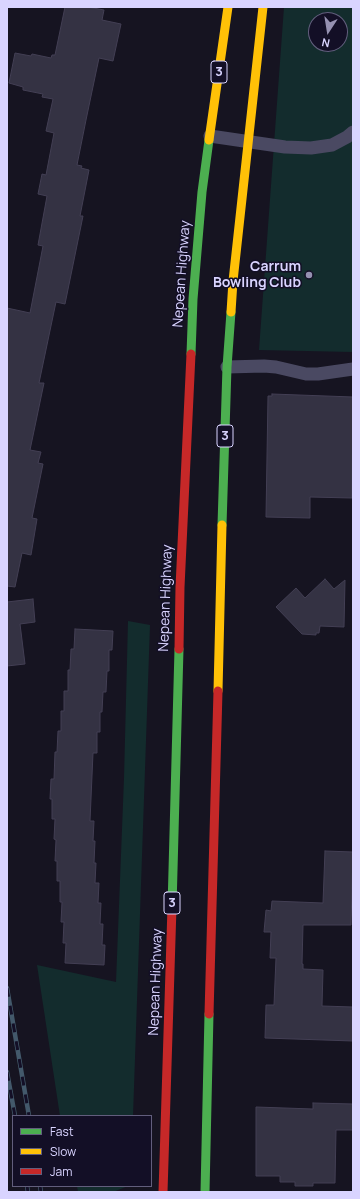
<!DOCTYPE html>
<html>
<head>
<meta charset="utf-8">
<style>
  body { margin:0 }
  #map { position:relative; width:360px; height:1199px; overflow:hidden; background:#161421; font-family:Manrope,sans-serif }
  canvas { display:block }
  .frame { position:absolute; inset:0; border:8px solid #d9d4ff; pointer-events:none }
  .legend { position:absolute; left:12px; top:1115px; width:140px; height:72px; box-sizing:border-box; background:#130f26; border:1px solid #625e7d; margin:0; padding:5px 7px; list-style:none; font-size:12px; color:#d9d4ff }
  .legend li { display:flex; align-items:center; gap:8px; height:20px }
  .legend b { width:20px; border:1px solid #625e7d }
  .north { position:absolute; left:308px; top:12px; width:40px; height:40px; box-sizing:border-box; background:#130f26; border:1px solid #625e7d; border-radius:50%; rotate:192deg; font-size:11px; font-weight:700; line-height:16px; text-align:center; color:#d9d4ff }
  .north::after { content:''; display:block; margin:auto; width:14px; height:18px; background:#9591b1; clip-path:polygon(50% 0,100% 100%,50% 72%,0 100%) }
</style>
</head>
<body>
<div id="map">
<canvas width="360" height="1199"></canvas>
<div class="frame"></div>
<ul class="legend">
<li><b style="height:5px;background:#4caf50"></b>Fast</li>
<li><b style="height:5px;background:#ffc107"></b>Slow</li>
<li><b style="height:5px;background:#c62828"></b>Jam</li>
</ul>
<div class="north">N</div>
</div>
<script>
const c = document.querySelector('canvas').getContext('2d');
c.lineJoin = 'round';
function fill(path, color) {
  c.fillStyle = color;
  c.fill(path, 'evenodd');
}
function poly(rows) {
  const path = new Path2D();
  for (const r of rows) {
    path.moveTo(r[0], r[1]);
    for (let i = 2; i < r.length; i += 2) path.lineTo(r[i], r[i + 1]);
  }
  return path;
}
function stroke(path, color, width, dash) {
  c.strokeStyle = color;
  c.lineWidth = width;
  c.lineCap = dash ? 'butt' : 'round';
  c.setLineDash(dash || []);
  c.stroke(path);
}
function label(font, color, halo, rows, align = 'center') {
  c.font = font + ' Manrope,sans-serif';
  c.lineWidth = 3;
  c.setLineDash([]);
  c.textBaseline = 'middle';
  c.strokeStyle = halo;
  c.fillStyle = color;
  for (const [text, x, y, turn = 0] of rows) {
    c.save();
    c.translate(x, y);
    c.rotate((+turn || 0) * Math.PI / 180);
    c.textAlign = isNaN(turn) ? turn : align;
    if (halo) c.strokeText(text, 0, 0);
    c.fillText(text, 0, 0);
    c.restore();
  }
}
const green = poly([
  [284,7,353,7,353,352,259,350],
  [316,20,340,20,340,44,316,44],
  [128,621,150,625,133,1116,60,1116,37,965,116,982,124,778],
  [77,1186,128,1186,113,1192,78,1192]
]);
const building = poly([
  [65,7,88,7,104,10,102,20,121,24,113,61,99,58,86,120,77,165,82,166,81,168,89,170,80,216,83,216,65,304,56,302,39,383,44,383,30,450,41,452,38,463,43,464,32,518,37,519,31,555,22,553,15,587,7,586,7,308,30,313,43,246,38,245,47,196,38,194,42,174,46,175,54,133,46,131,53,99,42,97,43,94,23,90,23,87,9,83,15,53,31,56,32,54,51,58,52,55,55,55,65,7],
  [272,394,353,397,352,498,310,497,310,518,266,517,268,396,272,396,272,394],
  [325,579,334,589,345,580,344,627,320,626,319,633,316,633,316,635,302,634,276,607,296,588,305,598,325,579],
  [33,599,35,622,20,624,25,664,7,666,7,602,33,599],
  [75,629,113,631,112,650,109,650,109,671,107,671,106,692,103,692,102,712,100,712,100,732,97,732,97,753,93,753,90,821,94,821,93,841,95,841,94,863,96,863,95,883,99,883,98,903,101,903,100,924,103,924,102,945,105,945,104,965,65,963,66,943,63,943,64,922,61,922,62,902,60,902,60,881,57,881,57,861,55,861,56,840,54,839,55,819,52,819,52,799,50,799,51,779,54,779,55,752,57,752,58,731,61,731,61,711,64,711,64,691,68,691,68,670,70,670,71,649,74,649,75,629],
  [325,851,353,852,351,925,303,925,302,964,303,964,303,969,323,970,322,1006,353,1007,353,1041,265,1038,266,1005,274,1005,276,958,270,958,271,932,264,932,266,910,271,911,272,901,323,903,325,851],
  [313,1103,353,1104,353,1130,336,1130,335,1183,313,1183,313,1186,295,1186,295,1182,280,1182,280,1176,256,1176,256,1107,313,1109,313,1103]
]);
const lane = poly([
  [210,136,285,147,311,148,332,145,347,137,353,132],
  [227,367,264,366,276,367,306,374,318,374,353,369]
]);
const fast = poly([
  [191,354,193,299,202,192,209,140],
  [222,525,227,367,231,312],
  [172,907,179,649],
  [205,1192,209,1014]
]);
const slow = poly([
  [209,140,228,7],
  [231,312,233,281,263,7],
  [218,691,222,525]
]);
const jam = poly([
  [179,649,180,587,191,354],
  [209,1014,218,691],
  [163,1192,172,907]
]);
const rail = poly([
  [7,988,29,1116],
  [7,1072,15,1116],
  [27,1186,28,1192],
  [40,1186,41,1192]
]);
const markers = [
  [309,275,4,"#9591b1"]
];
const shields = [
  [219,72,16],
  [225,436,16],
  [172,903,16]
];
const shieldNames = [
  ["3",219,72],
  ["3",225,436],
  ["3",172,903]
];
const poiNames = [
  ["Carrum",301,267],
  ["Bowling Club",301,283]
];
const streetNames = [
  ["Nepean Highway",182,274,-86],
  ["Nepean Highway",166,598,-88],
  ["Nepean Highway",156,982,-88]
];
fill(green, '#132c2d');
fill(building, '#343243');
stroke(building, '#433f54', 1);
stroke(lane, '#4a4962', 13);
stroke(fast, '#4caf50', 9);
stroke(slow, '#ffc107', 9);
stroke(jam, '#c62828', 9);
stroke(rail, '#43596b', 4.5);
stroke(rail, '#130f26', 3, [9]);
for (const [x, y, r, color] of markers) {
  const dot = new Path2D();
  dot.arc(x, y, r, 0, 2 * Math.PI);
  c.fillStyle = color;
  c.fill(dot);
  stroke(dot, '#130f26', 1.5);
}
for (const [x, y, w] of shields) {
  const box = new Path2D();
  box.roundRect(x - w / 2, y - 11, w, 22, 3);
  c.fillStyle = '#130f26';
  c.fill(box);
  stroke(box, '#d9d4ff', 1);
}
label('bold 13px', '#d9d4ff', null, shieldNames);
label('bold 14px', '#d9d4ff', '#130f26', poiNames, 'right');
label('14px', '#d9d4ff', '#130f26', streetNames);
</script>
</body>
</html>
